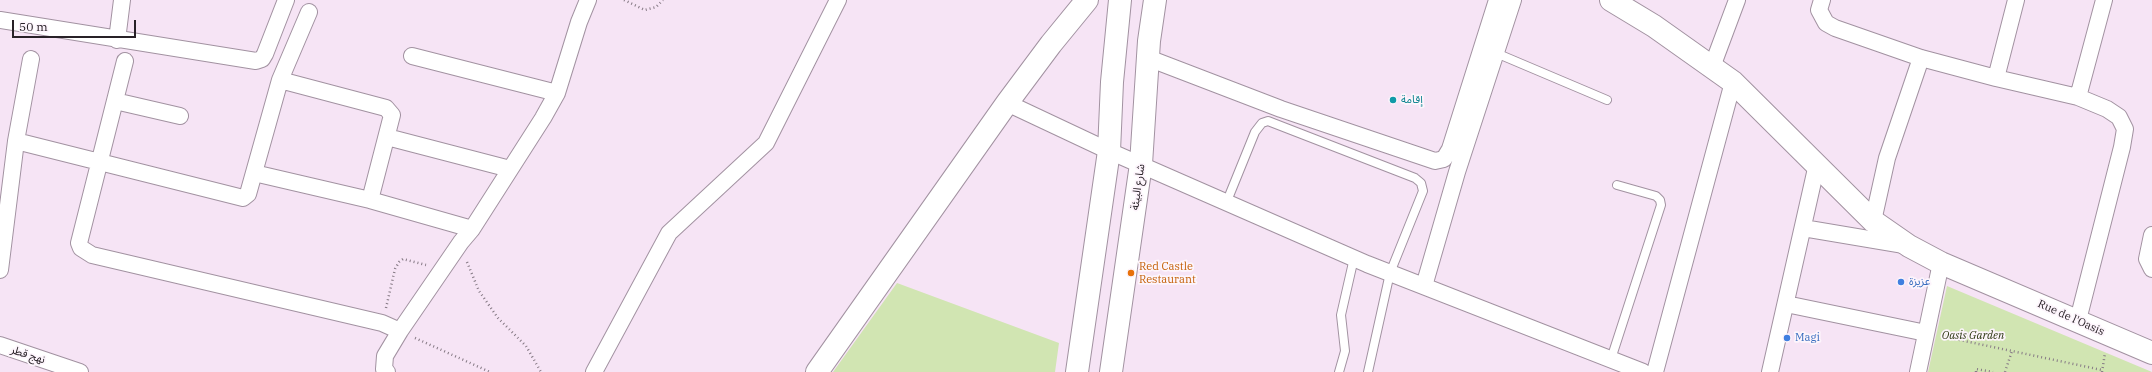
<!DOCTYPE html>
<html>
<head>
<meta charset="utf-8">
<style>
  body { margin:0 }
  #map { position:relative; width:2152px; height:372px; overflow:hidden; background:#f6e4f5; font-family:"IBM Plex Serif",serif }
  canvas { display:block }
  .scale { position:absolute; left:12px; top:20px; width:124px; height:18px; box-sizing:border-box; border:2px solid #282127; border-top:0; padding-left:5px; font-size:12px; line-height:14px; white-space:nowrap; color:#282127; -webkit-text-stroke:3px #fdf5fc; paint-order:stroke }
</style>
</head>
<body>
<div id="map">
<canvas width="2152" height="372"></canvas>
<div class="scale">50 m</div>
</div>
<script>
const c = document.querySelector('canvas').getContext('2d');
c.lineJoin = 'round';
function fill(path, color) {
  c.fillStyle = color;
  c.fill(path, 'evenodd');
}
function poly(rows) {
  const path = new Path2D();
  for (const r of rows) {
    path.moveTo(r[0], r[1]);
    for (let i = 2; i < r.length; i += 2) path.lineTo(r[i], r[i + 1]);
  }
  return path;
}
function stroke(path, color, width, dash) {
  c.strokeStyle = color;
  c.lineWidth = width;
  c.lineCap = dash ? 'butt' : 'round';
  c.setLineDash(dash || []);
  c.stroke(path);
}
function label(font, color, halo, rows, align = 'center') {
  c.font = font + ' "IBM Plex Serif","Noto Sans Arabic",serif';
  c.lineWidth = 3.5;
  c.setLineDash([]);
  c.textBaseline = 'middle';
  c.strokeStyle = halo;
  c.fillStyle = color;
  for (const [text, x, y, turn = 0] of rows) {
    c.save();
    c.translate(x, y);
    c.rotate((+turn || 0) * Math.PI / 180);
    c.textAlign = isNaN(turn) ? turn : align;
    if (halo) c.strokeText(text, 0, 0);
    c.fillText(text, 0, 0);
    c.restore();
  }
}
const green = poly([
  [897,283,1059,343,1055,372,833,372],
  [1947,286,2152,372,1928,372]
]);
const path = poly([
  [624,0,645,10,656,7,663,0],
  [467,262,479,291,498,318,526,346,541,372],
  [386,308,395,269,399,262,403,259,426,265],
  [415,338,490,372],
  [1955,339,2102,370],
  [1976,372,1976,369,1993,372],
  [2005,372,2012,351],
  [2102,372,2105,353]
]);
const lane = poly([
  [1496,53,1607,100],
  [1227,201,1255,132,1262,123,1268,121,1415,178,1421,183,1423,191,1390,273,1368,372],
  [1611,359,1661,205,1660,200,1656,196,1617,185],
  [1339,372,1345,351,1341,315,1354,258]
]);
const street = poly([
  [1822,0,1819,10,1826,23,1835,28,1921,58,1996,78,2078,97,2107,109,2119,117,2125,129,2122,147,2078,320],
  [0,20,256,61,262,59,265,54,286,0],
  [117,40,122,0],
  [412,56,557,93],
  [1148,58,1281,109,1435,161,1444,159,1450,149,1497,0],
  [31,59,16,141,243,198,248,194,280,80,386,108,392,115,370,200],
  [125,61,79,243,81,248,92,255,382,323,400,331],
  [1712,67,1737,0],
  [1996,78,2016,0],
  [280,80,309,12],
  [2078,97,2104,0],
  [115,101,180,116],
  [1007,103,1109,151,1367,264,1643,372],
  [387,137,510,169],
  [254,173,370,200,472,229],
  [1873,221,1887,158,1921,58],
  [1803,228,1904,245],
  [2152,235,2147,259,2152,269],
  [0,270,16,141],
  [1424,286,1457,172,1513,0],
  [1786,304,1926,333],
  [0,345,80,372],
  [387,372,384,369,385,356,400,331,461,242,472,229,543,118,557,93,579,22,588,0],
  [594,372,669,233,766,143,838,0],
  [1655,372,1733,82],
  [1770,372,1817,164],
  [1918,372,1941,263]
]);
const secondary = poly([
  [1611,0,1654,26,1733,82,1873,221,1909,246,1941,263,2152,353],
  [817,372,1007,103,1051,44,1087,0],
  [1077,372,1109,151,1112,82,1120,0],
  [1111,372,1141,164,1149,41,1155,0]
]);
const markers = [
  [1393,100,4,"#0f9aa8"],
  [1131,273,4,"#e8710a"],
  [1901,282,4,"#3f7fe0"],
  [1787,338,4,"#3f7fe0"]
];
const cultureNames = [
  ["إقامة",1401,100]
];
const streetNames = [
  ["شارع البيئة",1138,187,-82],
  ["Rue de l'Oasis",2071,318,24],
  ["نهج قطر",28,355,18]
];
const foodNames = [
  ["Red Castle",1139,267],
  ["Restaurant",1139,280]
];
const shopNames = [
  ["عزيزة",1909,282],
  ["Magi",1795,338]
];
const parkNames = [
  ["Oasis Garden",1973,336]
];
fill(green, '#d1e5b2');
stroke(lane, '#a292a1', 10);
stroke(street, '#a292a1', 18);
stroke(secondary, '#a292a1', 24);
stroke(path, '#867a85', 2.5, [1, 3]);
stroke(lane, '#fff', 8);
stroke(street, '#fff', 16);
stroke(secondary, '#fff', 22);
for (const [x, y, r, color] of markers) {
  const dot = new Path2D();
  dot.arc(x, y, r, 0, 2 * Math.PI);
  c.fillStyle = color;
  c.fill(dot);
  stroke(dot, '#fdf5fc', 1.5);
}
label('11px', '#0d838f', '#fdf5fc', cultureNames, 'left');
label('11px', '#282127', '#fdf5fc', streetNames);
label('11px', '#c56008', '#fdf5fc', foodNames, 'left');
label('11px', '#366cbe', '#fdf5fc', shopNames, 'left');
label('italic 11px', '#2a360f', '#fdf5fc', parkNames);
</script>
</body>
</html>
